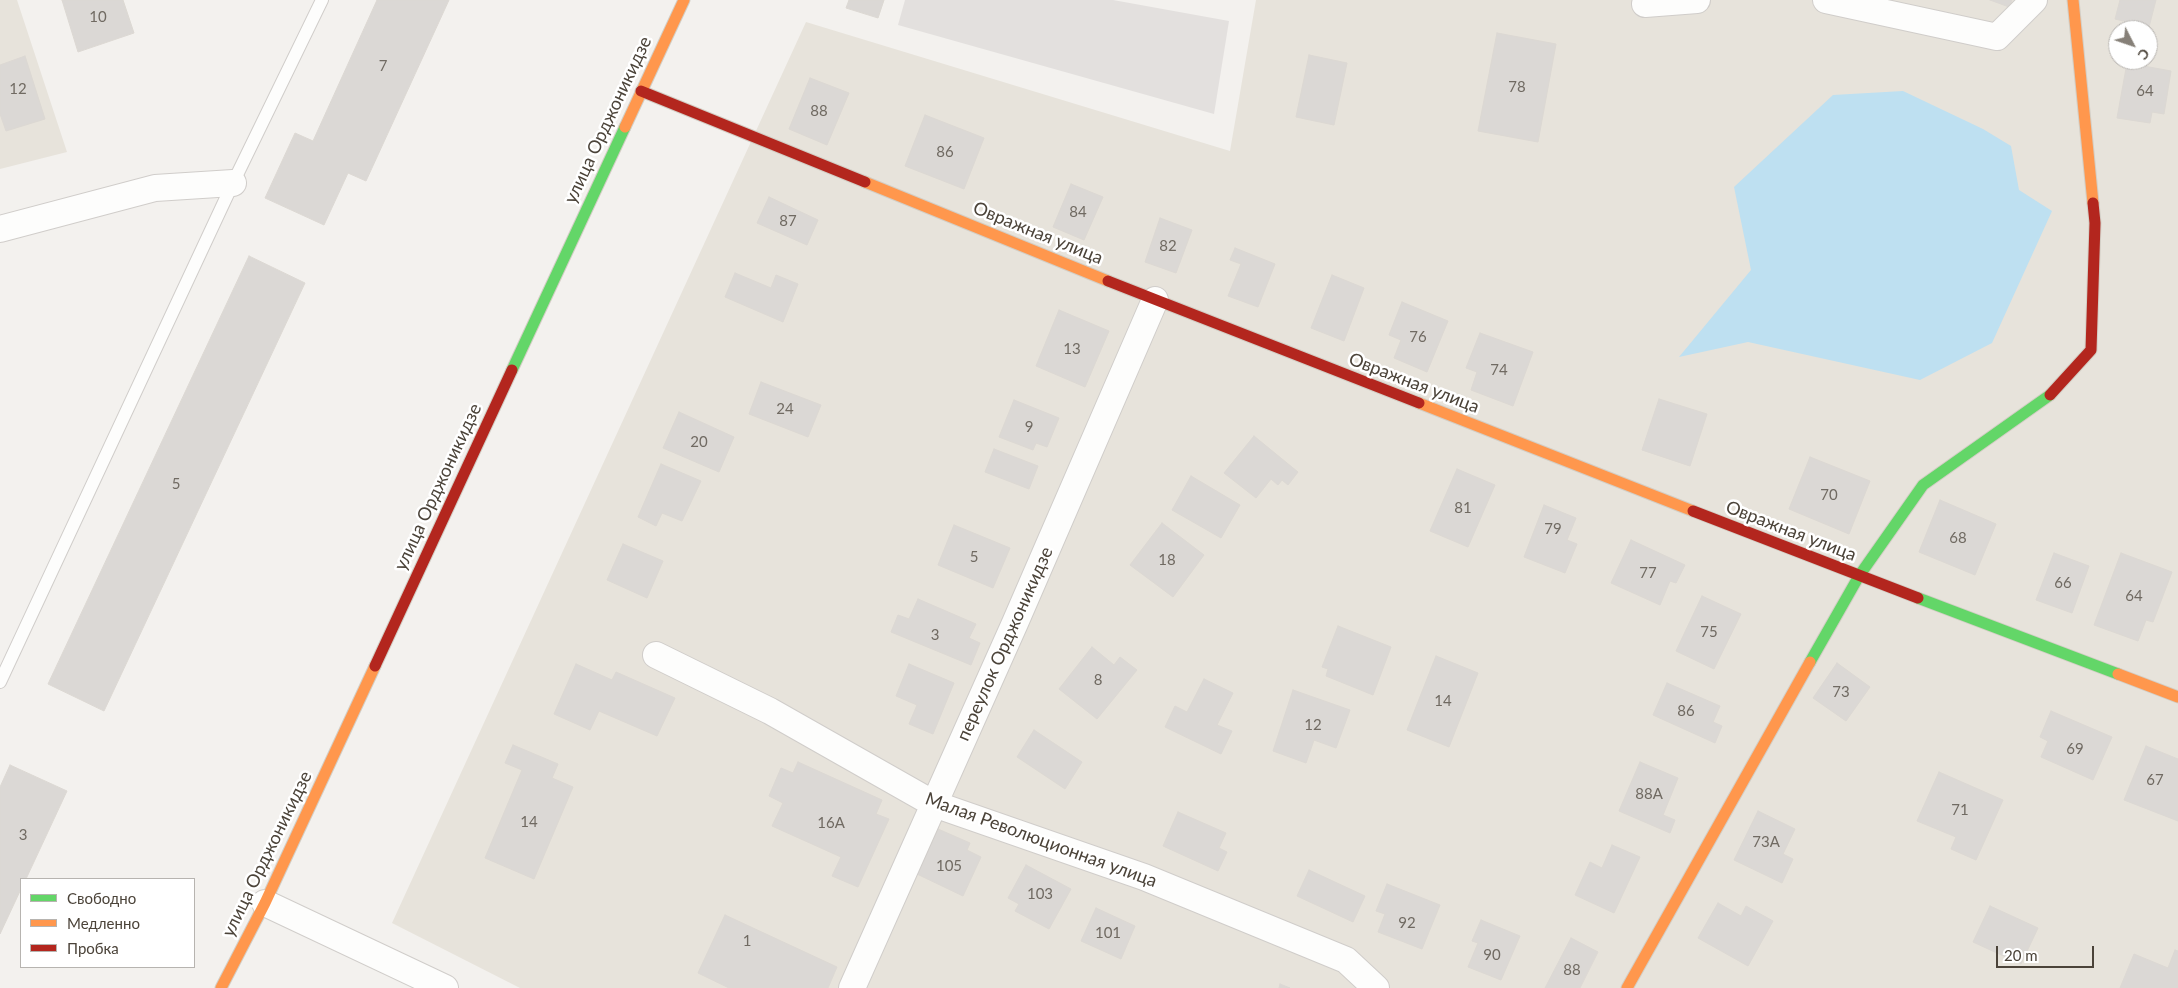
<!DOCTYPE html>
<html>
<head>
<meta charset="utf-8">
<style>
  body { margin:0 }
  #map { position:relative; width:2178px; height:988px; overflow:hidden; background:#f3f1ee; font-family:Lato,sans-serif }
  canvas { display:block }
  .legend { position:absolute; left:20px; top:878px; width:175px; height:90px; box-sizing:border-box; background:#fff; border:1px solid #b7b4b0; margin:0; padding:6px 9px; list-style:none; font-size:15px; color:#4b4339 }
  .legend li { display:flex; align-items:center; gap:10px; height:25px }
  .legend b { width:25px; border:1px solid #b7b4b0 }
  .north { position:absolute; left:2108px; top:20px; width:50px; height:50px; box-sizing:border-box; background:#fff; border:1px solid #b7b4b0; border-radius:50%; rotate:131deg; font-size:14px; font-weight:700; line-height:20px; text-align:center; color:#4b4339 }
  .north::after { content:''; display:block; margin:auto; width:18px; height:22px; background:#868078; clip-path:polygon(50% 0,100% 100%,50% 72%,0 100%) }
  .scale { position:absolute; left:1996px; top:946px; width:98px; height:22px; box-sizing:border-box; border:2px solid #4b4339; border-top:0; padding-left:6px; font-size:15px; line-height:18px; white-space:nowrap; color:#4b4339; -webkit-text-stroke:4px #fff; paint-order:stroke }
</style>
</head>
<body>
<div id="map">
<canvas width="2178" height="988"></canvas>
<ul class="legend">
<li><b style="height:6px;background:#63d668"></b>Свободно</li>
<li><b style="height:6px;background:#ff974d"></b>Медленно</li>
<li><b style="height:6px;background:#b3261e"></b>Пробка</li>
</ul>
<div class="north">С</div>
<div class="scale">20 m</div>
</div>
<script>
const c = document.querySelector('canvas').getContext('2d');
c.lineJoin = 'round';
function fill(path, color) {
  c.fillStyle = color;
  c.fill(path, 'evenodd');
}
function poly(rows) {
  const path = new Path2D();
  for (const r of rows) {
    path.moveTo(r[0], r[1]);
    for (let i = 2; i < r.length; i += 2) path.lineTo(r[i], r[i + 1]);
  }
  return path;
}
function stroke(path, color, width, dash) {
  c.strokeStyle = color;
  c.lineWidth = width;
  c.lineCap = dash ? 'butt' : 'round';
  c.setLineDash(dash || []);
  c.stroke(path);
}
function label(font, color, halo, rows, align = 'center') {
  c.font = font + ' Lato,sans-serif';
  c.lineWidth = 5;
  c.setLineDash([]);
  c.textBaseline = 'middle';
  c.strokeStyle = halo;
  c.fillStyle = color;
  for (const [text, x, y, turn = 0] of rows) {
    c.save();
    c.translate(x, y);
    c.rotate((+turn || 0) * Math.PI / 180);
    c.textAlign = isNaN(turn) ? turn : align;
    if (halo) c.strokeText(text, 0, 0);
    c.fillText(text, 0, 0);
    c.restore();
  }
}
const residential = poly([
  [0,0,17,0,67,152,0,169],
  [1256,0,2178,0,2178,988,520,988,392,923,806,22,1230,151],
  [2118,30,2148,30,2148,60,2118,60]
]);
const parking = poly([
  [905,0,1113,0,1229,21,1214,114,898,25]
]);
const water = poly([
  [1903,91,1983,129,2011,146,2019,190,2052,211,1992,343,1920,380,1748,342,1679,357,1751,270,1734,187,1833,95]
]);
const building = poly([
  [62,0,123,0,134,33,78,52,62,0],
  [377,0,449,0,366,181,348,173,324,225,265,198,295,133,313,141,377,0],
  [849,0,884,0,878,18,846,8,849,0],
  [1990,0,2012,0,2009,7,1990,0],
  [2120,0,2156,0,2149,27,2115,19,2120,0],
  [1497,33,1556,44,1538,142,1478,131,1497,33],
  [1309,55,1347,63,1334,125,1296,117,1309,55],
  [25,56,45,119,6,131,0,114,0,65,25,56],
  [2127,63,2171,71,2164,114,2152,112,2150,123,2117,118,2127,63],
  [810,78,849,93,827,145,789,129,810,78],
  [925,115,984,138,964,189,905,166,925,115],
  [1071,184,1103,197,1084,240,1053,227,1071,184],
  [769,197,818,220,807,245,757,223,769,197],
  [1160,218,1192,230,1176,273,1145,262,1160,218],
  [1235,248,1275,264,1258,307,1228,296,1241,264,1230,260,1235,248],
  [249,256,305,283,104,711,48,684,249,256],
  [735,273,771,288,776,275,798,284,783,322,725,297,735,273],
  [1332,275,1364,288,1344,341,1311,328,1332,275],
  [1402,302,1448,321,1427,372,1394,358,1401,340,1389,335,1402,302],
  [1059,310,1109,331,1085,387,1036,366,1059,310],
  [1480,333,1533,352,1513,406,1471,390,1477,372,1466,368,1480,333],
  [761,382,821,405,808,437,749,414,761,382],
  [1659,399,1707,414,1690,466,1642,450,1659,399],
  [1014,400,1059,418,1047,447,1036,443,1033,450,999,437,1014,400],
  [679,412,734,437,719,472,663,448,679,412],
  [1254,436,1298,472,1288,485,1282,480,1278,485,1271,479,1256,498,1224,473,1254,436],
  [994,449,1038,466,1029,489,985,472,994,449],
  [1810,457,1870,481,1849,534,1789,509,1810,457],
  [661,464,701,481,682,521,662,513,656,526,638,517,661,464],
  [1457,469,1495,485,1468,547,1430,531,1457,469],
  [1191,476,1240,505,1221,538,1172,510,1191,476],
  [1940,500,1996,524,1975,575,1919,552,1940,500],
  [1544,505,1576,518,1567,540,1577,544,1565,573,1524,557,1544,505],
  [1162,523,1204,555,1173,597,1130,565,1162,523],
  [954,525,1010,548,993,588,938,565,954,525],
  [1631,540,1685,565,1676,583,1670,581,1660,605,1611,583,1631,540],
  [623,544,663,561,647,598,607,580,623,544],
  [2054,553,2089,566,2072,613,2036,600,2054,553],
  [2121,553,2172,572,2153,622,2146,620,2138,641,2094,625,2121,553],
  [1702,596,1741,614,1714,669,1676,651,1702,596],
  [918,599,976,624,969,638,980,643,971,665,891,632,898,615,909,619,918,599],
  [1338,626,1391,647,1373,695,1326,676,1328,669,1322,667,1338,626],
  [1092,647,1114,665,1120,657,1137,670,1097,719,1059,689,1092,647],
  [1436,656,1478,673,1449,747,1407,730,1436,656],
  [1837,663,1870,687,1846,721,1813,698,1837,663],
  [576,664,612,680,616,672,675,698,657,736,599,711,590,730,554,714,576,664],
  [909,664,954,683,933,734,909,724,917,705,896,696,909,664],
  [1204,679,1233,693,1217,725,1232,731,1221,754,1165,727,1175,706,1187,712,1204,679],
  [1667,683,1720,706,1713,722,1722,726,1715,743,1653,715,1667,683],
  [1293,690,1350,710,1336,748,1314,740,1306,763,1273,751,1293,690],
  [2051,711,2112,737,2093,780,2041,757,2048,741,2040,737,2051,711],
  [1034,730,1082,762,1065,789,1017,757,1034,730],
  [513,745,558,764,552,778,573,787,534,879,485,858,522,770,505,763,513,745],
  [2146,746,2178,759,2178,821,2124,800,2146,746],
  [798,762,882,800,876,814,889,819,858,887,832,876,841,857,772,826,783,803,769,796,781,768,793,773,798,762],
  [1640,762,1678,778,1663,815,1675,820,1670,833,1619,811,1640,762],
  [10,765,67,791,26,879,21,879,21,889,0,934,0,787,10,765],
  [1939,772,2003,800,1976,860,1951,849,1956,837,1917,821,1939,772],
  [1758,811,1795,829,1783,854,1793,859,1782,883,1734,860,1758,811],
  [1178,812,1226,833,1219,848,1227,852,1218,871,1163,846,1178,812],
  [938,829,970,843,967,850,981,857,963,896,917,874,938,829],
  [1612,845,1640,857,1614,913,1575,895,1590,862,1602,868,1612,845],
  [1026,865,1071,889,1049,929,1015,911,1019,904,1008,898,1026,865],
  [1309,870,1365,896,1353,922,1297,896,1309,870],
  [1387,884,1440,905,1422,949,1378,932,1385,914,1376,911,1387,884],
  [1718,903,1741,916,1746,906,1773,921,1748,966,1698,938,1718,903],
  [1990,906,2038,928,2021,964,1973,942,1990,906],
  [1096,908,1135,926,1121,959,1081,941,1096,908],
  [725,915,837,967,828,988,729,988,698,973,725,915],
  [1481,920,1520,936,1501,980,1468,967,1478,943,1472,941,1481,920],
  [1571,938,1598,952,1580,988,1545,988,1571,938],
  [2175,950,2178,951,2178,988,2120,988,2134,954,2168,968,2175,950],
  [1280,984,1290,988,1279,988,1280,984]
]);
const lane = poly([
  [0,682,233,183,322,0]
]);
const street = poly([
  [1826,0,1997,37,2034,0],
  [1645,4,1697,0],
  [0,229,155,188,233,183],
  [656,655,770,711,934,804,1144,877,1346,960,1376,988],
  [265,903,445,988],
  [852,988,1015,623,1155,300]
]);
const fast = poly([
  [512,370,625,127],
  [1918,598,2118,674],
  [1810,662,1859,576,1923,485,2050,395]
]);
const slow = poly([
  [2073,0,2093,203],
  [625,127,684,0],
  [865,182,1108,281],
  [1419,403,1693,511],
  [2118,674,2178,697],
  [221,988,265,903,375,666],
  [1627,988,1810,662]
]);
const jam = poly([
  [641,91,865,182],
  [1108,281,1419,403],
  [2050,395,2091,350,2095,223,2093,203],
  [1693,511,1918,598],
  [375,666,512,370]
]);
const numberNames = [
  ["10",98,17],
  ["7",383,66],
  ["78",1517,87],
  ["12",18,89],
  ["64",2145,91],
  ["88",819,111],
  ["86",945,152],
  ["84",1078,212],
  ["87",788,221],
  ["82",1168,246],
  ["76",1418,337],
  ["13",1072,349],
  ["74",1499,370],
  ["24",785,409],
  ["9",1029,427],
  ["20",699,442],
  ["5",176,484],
  ["70",1829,495],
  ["81",1463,508],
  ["79",1553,529],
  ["68",1958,538],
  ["5",974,557],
  ["18",1167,560],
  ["77",1648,573],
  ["66",2063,583],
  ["64",2134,596],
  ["75",1709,632],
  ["3",935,635],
  ["8",1098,680],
  ["73",1841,692],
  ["14",1443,701],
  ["86",1686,711],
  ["12",1313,725],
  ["69",2075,749],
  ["67",2155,780],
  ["88А",1649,794],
  ["71",1960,810],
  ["14",529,822],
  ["16А",831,823],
  ["3",23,835],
  ["73А",1766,842],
  ["105",949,866],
  ["103",1040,894],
  ["92",1407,923],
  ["101",1108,933],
  ["1",747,941],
  ["90",1492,955],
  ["88",1572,970]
];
const streetNames = [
  ["улица Орджоникидзе",608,120,-65],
  ["Овражная улица",1038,233,22],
  ["Овражная улица",1414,383,21],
  ["улица Орджоникидзе",438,487,-65],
  ["Овражная улица",1791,531,21],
  ["переулок Орджоникидзе",1005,644,-66],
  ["Малая Революционная улица",1041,840,20],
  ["улица Орджоникидзе",267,854,-64]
];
fill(residential, '#e7e3db');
fill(parking, '#e3e0de');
fill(water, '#bee0f1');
fill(building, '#dbd8d5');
stroke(building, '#dcd8d3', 1);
stroke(lane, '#d0cdca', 14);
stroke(street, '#d0cdca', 28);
stroke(fast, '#d3cec5', 13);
stroke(slow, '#d3cec5', 13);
stroke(jam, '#d3cec5', 13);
stroke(lane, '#fdfdfc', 12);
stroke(street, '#fdfdfc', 26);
stroke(fast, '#63d668', 11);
stroke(slow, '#ff974d', 11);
stroke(jam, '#b3261e', 11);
label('15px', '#706a62', null, numberNames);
label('18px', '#4b4339', '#fff', streetNames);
</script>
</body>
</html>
